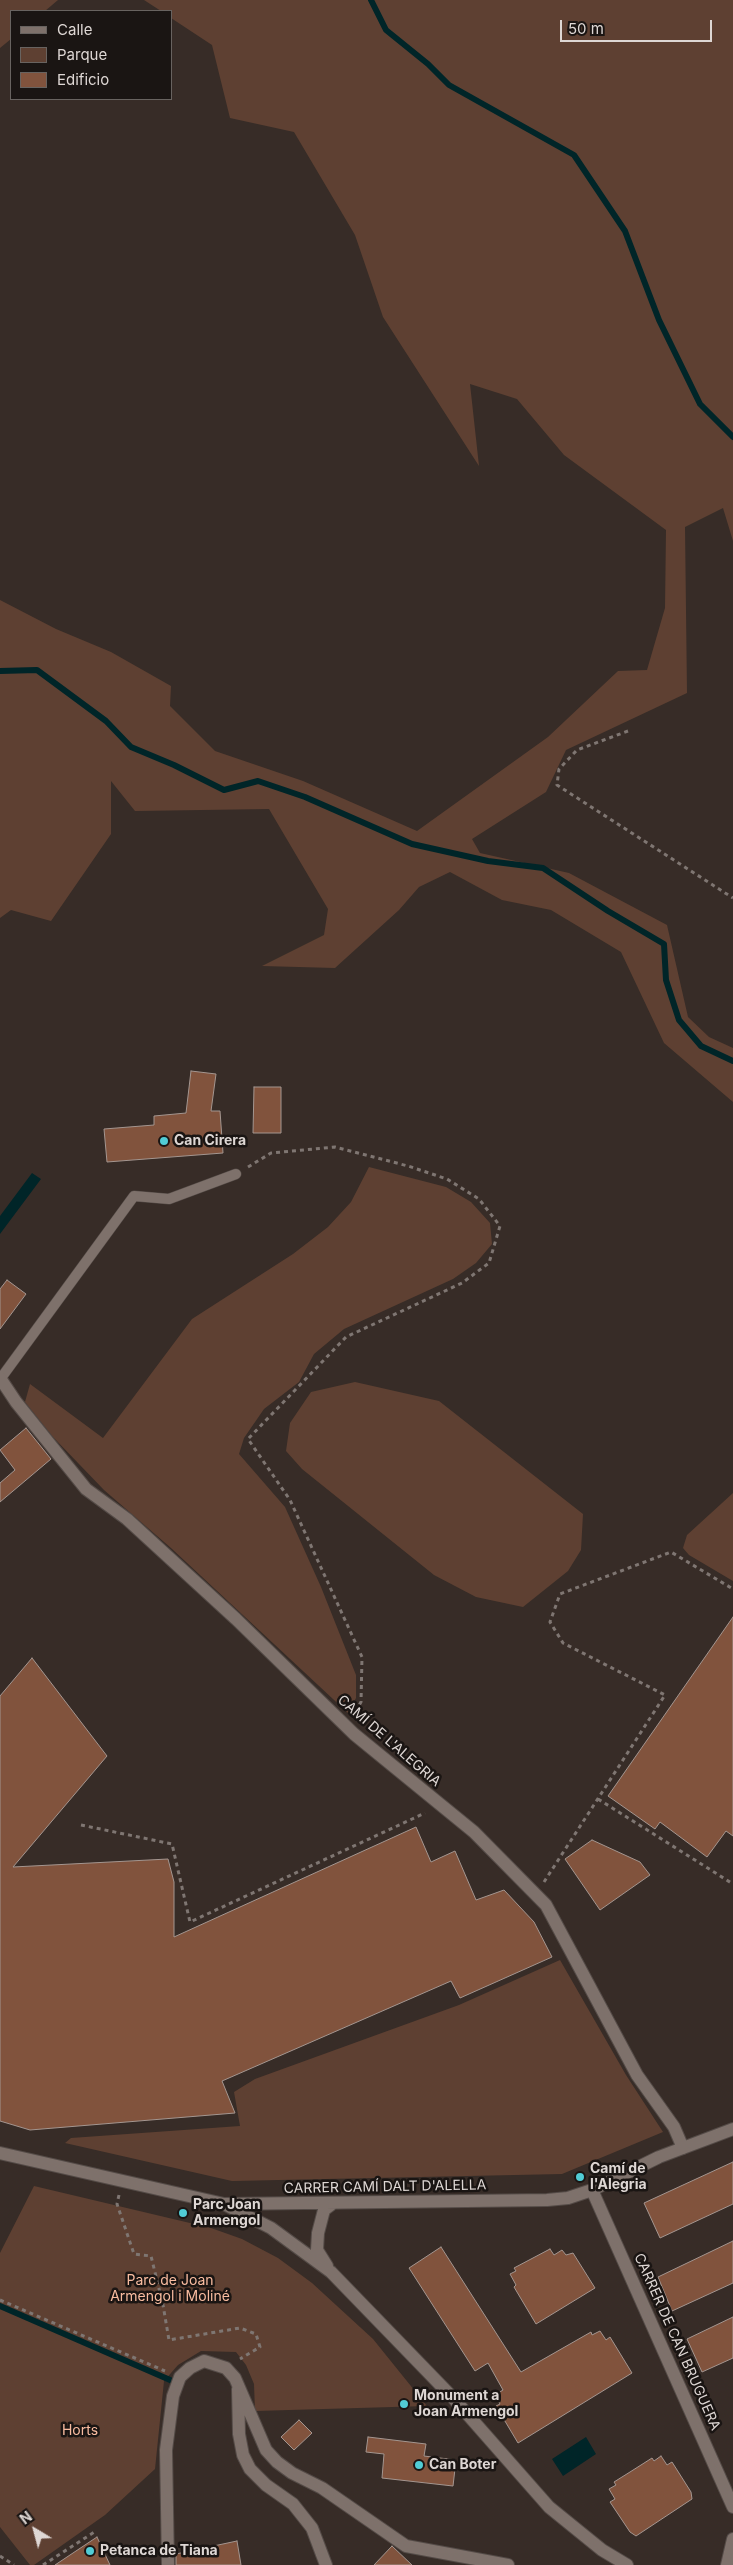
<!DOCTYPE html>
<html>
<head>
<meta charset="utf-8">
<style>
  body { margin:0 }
  #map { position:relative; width:733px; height:2565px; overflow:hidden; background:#372c27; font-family:Inter,sans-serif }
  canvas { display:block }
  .legend { position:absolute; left:10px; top:10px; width:162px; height:90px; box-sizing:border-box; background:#1a1513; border:1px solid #686360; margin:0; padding:6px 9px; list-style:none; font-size:15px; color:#ded7d4 }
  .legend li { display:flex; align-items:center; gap:10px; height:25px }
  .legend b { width:25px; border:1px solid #686360 }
  .north { position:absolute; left:10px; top:2505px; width:50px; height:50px; -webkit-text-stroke:4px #1a1513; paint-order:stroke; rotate:323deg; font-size:14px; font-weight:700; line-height:20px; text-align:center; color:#ded7d4 }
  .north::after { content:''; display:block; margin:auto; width:18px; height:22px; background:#ded7d4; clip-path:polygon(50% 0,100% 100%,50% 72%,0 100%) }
  .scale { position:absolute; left:560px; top:20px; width:152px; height:22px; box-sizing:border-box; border:2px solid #ded7d4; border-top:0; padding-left:6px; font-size:15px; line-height:18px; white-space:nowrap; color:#ded7d4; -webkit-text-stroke:4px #1a1513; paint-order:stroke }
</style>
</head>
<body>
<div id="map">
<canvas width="733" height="2565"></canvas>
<ul class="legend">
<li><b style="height:6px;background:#7e716b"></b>Calle</li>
<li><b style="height:14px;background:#5e4032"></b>Parque</li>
<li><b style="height:14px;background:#81533d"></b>Edificio</li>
</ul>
<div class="north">N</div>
<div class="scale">50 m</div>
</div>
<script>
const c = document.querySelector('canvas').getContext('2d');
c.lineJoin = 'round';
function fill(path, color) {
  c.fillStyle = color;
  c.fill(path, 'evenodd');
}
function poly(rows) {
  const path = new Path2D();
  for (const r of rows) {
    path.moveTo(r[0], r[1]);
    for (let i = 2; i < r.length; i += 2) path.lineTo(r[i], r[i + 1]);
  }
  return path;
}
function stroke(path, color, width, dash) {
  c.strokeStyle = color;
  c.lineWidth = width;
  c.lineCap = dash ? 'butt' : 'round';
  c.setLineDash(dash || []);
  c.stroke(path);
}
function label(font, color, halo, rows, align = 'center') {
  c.font = font + ' Inter,sans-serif';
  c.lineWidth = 5;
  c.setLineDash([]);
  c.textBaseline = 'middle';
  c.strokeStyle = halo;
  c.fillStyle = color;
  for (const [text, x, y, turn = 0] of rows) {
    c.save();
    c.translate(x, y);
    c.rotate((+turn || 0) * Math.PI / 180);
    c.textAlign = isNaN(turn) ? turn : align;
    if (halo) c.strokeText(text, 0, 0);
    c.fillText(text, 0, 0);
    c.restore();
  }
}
const green = poly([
  [0,0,58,0,45,11,11,11,11,39,0,48],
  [144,0,733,0,733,541,723,508,685,527,687,693,566,750,546,792,472,839,480,853,569,873,667,925,688,1017,709,1037,733,1048,733,1102,664,1043,621,952,551,910,502,900,450,872,419,887,399,910,335,968,262,966,324,935,328,909,269,809,135,811,111,781,111,834,51,921,11,910,0,918,0,600,56,629,111,652,171,686,170,706,215,751,303,781,417,831,548,737,618,671,647,670,665,608,666,530,564,455,517,399,470,384,479,466,383,317,355,235,294,132,230,118,212,45,171,18,171,11,161,11],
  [369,1167,446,1187,471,1202,490,1223,492,1244,476,1263,453,1279,344,1329,314,1354,299,1382,264,1409,244,1438,239,1454,285,1507,321,1587,356,1675,356,1698,348,1713,171,1548,104,1490,53,1437,25,1402,30,1384,103,1438,192,1319,293,1254,328,1227,351,1202],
  [355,1382,439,1401,583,1514,581,1550,568,1571,523,1607,476,1597,434,1575,302,1469,286,1451,290,1423,311,1392],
  [733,1493,733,1581,689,1555,683,1548,687,1535],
  [560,1960,626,2075,663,2132,562,2174,232,2181,65,2143,71,2138,240,2126,234,2092,255,2079,459,2005],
  [34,2186,211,2228,242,2239,278,2258,312,2283,373,2339,427,2406,255,2411,254,2384,246,2365,236,2352,201,2351,178,2365,164,2381,155,2469,105,2515,34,2565,30,2565,0,2527,0,2253]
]);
const water = poly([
  [32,1173,41,1179,0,1234,0,1216],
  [586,2437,596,2454,563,2476,552,2459]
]);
const stream = poly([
  [371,0,386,30,428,64,449,85,574,155,625,231,659,320,700,404,733,437],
  [0,671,37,670,106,721,131,747,174,765,224,790,258,781,305,797,412,844,488,861,543,868,608,911,664,944,666,980,679,1020,701,1046,733,1061],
  [0,2306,177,2383]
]);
const building = poly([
  [191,1071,216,1074,211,1111,220,1111,223,1153,107,1162,104,1129,154,1125,154,1116,186,1113,191,1071],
  [254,1087,281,1087,281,1133,253,1133,254,1087],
  [7,1280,26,1294,0,1329,0,1289,7,1280],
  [26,1428,51,1459,0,1502,0,1483,15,1470,0,1450,26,1428],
  [733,1617,733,1836,726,1831,707,1857,660,1822,655,1829,608,1796,733,1617],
  [32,1658,107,1756,13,1867,168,1859,174,1882,174,1937,416,1827,431,1862,455,1851,476,1900,504,1890,534,1922,552,1957,460,1998,451,1981,222,2081,235,2113,30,2130,0,2121,0,1696,32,1658],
  [592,1840,640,1862,650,1875,600,1910,565,1859,592,1840],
  [733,2162,733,2204,660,2238,644,2203,733,2162],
  [733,2241,733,2283,672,2311,658,2277,733,2241],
  [441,2247,521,2372,591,2332,592,2335,600,2331,606,2340,610,2337,632,2373,518,2443,496,2406,500,2404,495,2395,503,2390,488,2363,475,2371,409,2268,441,2247],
  [550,2249,554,2255,562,2250,566,2255,573,2253,595,2288,536,2324,514,2287,516,2285,510,2274,516,2271,514,2268,550,2249],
  [733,2317,733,2358,702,2372,687,2339,733,2317],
  [299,2420,312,2433,294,2450,281,2437,299,2420],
  [368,2437,426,2444,424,2456,456,2460,453,2486,382,2478,384,2454,366,2452,368,2437],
  [661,2456,667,2465,672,2462,691,2492,692,2499,636,2536,630,2532,610,2502,615,2499,609,2489,616,2485,614,2482,630,2472,652,2458,654,2461,661,2456],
  [97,2537,110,2565,55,2565,97,2537],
  [237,2541,241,2565,176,2565,176,2554,237,2541],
  [392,2546,412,2565,374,2565,392,2546]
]);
const path = poly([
  [628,731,577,750,559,769,557,785,733,898],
  [248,1167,271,1153,335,1147,408,1166,447,1179,479,1199,500,1226,489,1263,462,1283,346,1337,248,1439,290,1500,362,1657,361,1702,354,1714],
  [598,1799,733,1884],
  [81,1825,172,1844,190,1922,425,1813],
  [544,1882,665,1695,563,1643,550,1622,560,1594,671,1552,733,1589],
  [119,2195,117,2204,134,2254,151,2256,163,2305,169,2340,240,2328,256,2334,260,2347,240,2359],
  [0,2300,165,2371],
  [0,2556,14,2565],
  [43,2565,96,2531]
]);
const lane = poly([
  [1,1378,134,1196,169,1199,236,1174]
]);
const street = poly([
  [0,1378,16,1402,86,1489,127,1519,236,1619,354,1734,474,1832,546,1905,637,2075,674,2127,683,2148],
  [0,2153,224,2204,547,2200,568,2198,592,2190,659,2157,733,2129],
  [592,2190,733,2507],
  [226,2205,271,2228,331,2272,454,2399,549,2507,602,2550,627,2565],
  [327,2266,317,2250,318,2233,324,2210,332,2204],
  [238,2389,239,2434,243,2455,250,2469,266,2485,293,2504,312,2528,326,2565],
  [168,2565,166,2450,173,2396,180,2377,190,2368,204,2361,226,2368,235,2378,266,2450,277,2462,292,2473,322,2488,406,2546,508,2565],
  [727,2565,733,2539]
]);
const markers = [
  [164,1141,5,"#51ccd5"],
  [580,2177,5,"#51ccd5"],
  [183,2213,5,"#51ccd5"],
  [404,2404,5,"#51ccd5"],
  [419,2465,5,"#51ccd5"],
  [90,2551,5,"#51ccd5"]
];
const poiNames = [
  ["Can Cirera",174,1141],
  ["Camí de",590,2169],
  ["l'Alegria",590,2185],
  ["Parc Joan",193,2205],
  ["Armengol",193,2221],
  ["Monument a",414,2396],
  ["Joan Armengol",414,2412],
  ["Can Boter",429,2465],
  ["Petanca de Tiana",100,2551]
];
const streetNames = [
  ["CAMÍ DE L'ALEGRIA",389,1741,41],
  ["CARRER CAMÍ DALT D'ALELLA",385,2187,-1],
  ["CARRER DE CAN BRUGUERA",677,2342,66]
];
const parkNames = [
  ["Parc de Joan",170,2281],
  ["Armengol i Moliné",170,2297],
  ["Horts",80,2431]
];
fill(green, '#5e4032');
fill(water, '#002528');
stroke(stream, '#002528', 6);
fill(building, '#81533d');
stroke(building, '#a49690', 1);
stroke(lane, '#544b47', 11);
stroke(street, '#544b47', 14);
stroke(path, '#7f7672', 3, [4, 4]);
stroke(lane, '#7e716b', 10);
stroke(street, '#7e716b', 12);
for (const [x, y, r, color] of markers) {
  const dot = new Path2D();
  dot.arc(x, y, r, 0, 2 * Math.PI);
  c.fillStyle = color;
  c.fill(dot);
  stroke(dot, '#1a1513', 2);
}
label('bold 14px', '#ded7d4', '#1a1513', poiNames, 'left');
label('14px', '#ded7d4', '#1a1513', streetNames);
label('14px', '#f9bca0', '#1a1513', parkNames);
</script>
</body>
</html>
